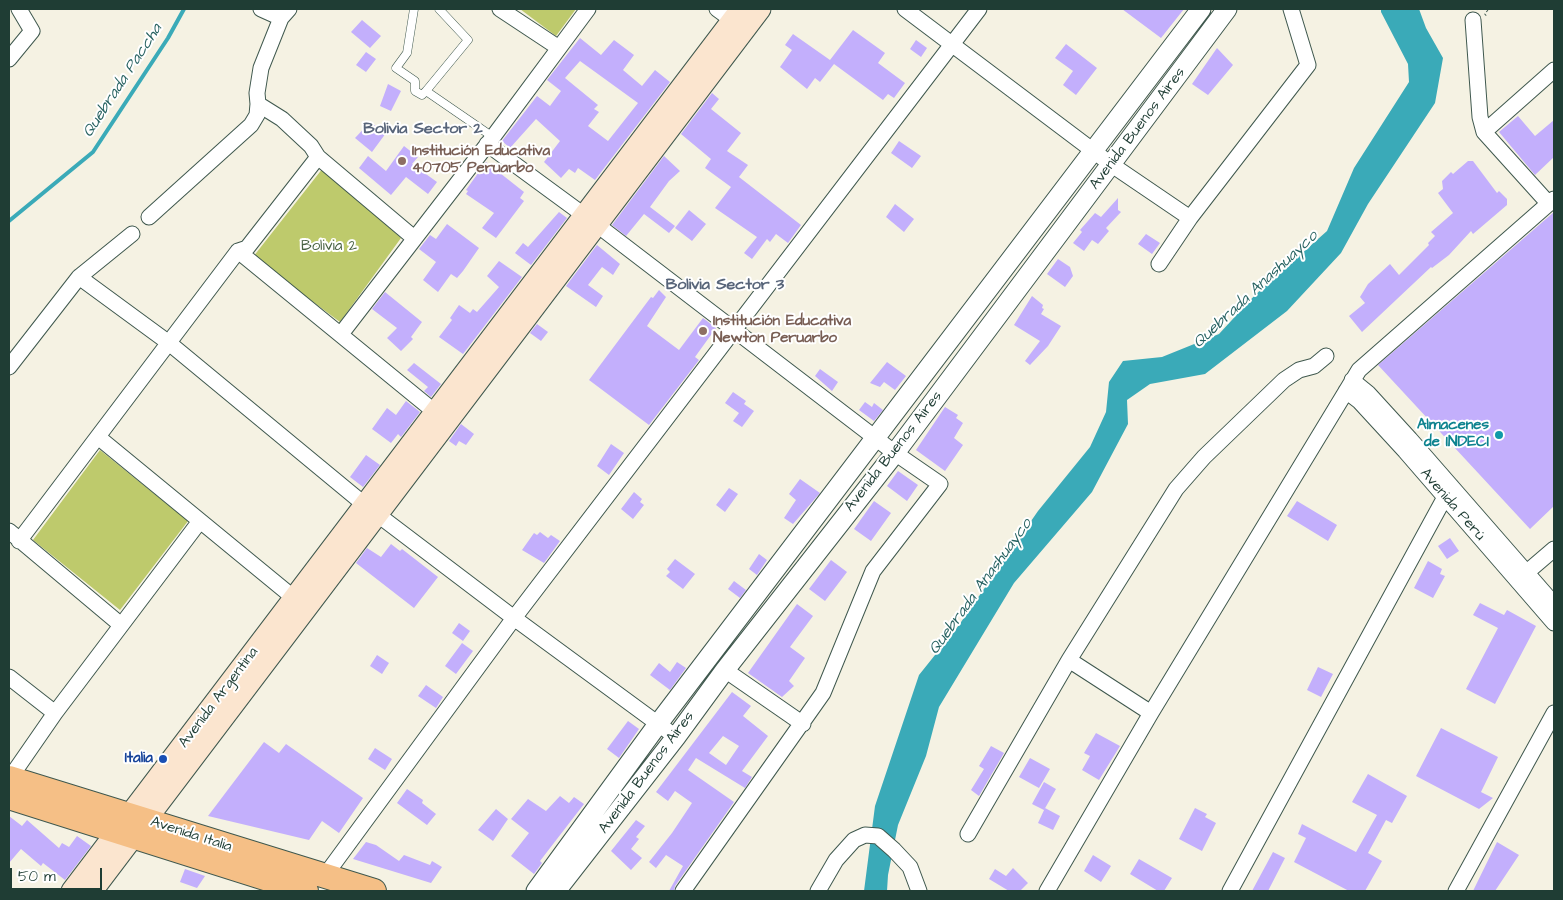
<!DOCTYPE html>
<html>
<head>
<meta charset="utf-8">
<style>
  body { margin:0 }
  #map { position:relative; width:1563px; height:900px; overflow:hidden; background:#f5f2e3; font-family:"Architects Daughter",sans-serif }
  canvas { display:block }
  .frame { position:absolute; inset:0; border:10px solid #1f3d34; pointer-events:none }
  .scale { position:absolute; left:10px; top:868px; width:92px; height:22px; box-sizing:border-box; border:2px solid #1f3d34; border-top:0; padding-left:6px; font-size:15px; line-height:18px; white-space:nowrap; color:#1f3d34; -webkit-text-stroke:4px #fff; paint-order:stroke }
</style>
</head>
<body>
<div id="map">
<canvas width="1563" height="900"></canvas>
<div class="frame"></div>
<div class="scale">50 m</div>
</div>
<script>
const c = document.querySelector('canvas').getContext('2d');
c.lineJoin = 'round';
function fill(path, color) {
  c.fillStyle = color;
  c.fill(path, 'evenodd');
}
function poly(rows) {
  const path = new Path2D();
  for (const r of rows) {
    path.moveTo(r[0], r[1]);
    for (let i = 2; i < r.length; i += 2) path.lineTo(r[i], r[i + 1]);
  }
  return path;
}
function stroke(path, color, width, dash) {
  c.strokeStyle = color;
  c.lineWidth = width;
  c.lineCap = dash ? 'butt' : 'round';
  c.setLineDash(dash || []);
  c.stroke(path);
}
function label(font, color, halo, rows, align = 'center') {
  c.font = font + ' "Architects Daughter",sans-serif';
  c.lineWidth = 4;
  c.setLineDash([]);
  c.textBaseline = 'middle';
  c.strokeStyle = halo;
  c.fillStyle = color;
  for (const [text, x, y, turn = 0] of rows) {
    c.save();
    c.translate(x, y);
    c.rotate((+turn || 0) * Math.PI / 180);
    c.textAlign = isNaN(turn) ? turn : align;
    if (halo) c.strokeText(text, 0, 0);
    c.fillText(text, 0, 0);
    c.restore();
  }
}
const green = poly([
  [520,9,576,9,556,36],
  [323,168,401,238,340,322,253,257],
  [100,450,188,521,120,610,33,540]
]);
const water = poly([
  [1381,9,1419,9,1426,28,1443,58,1435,103,1368,204,1341,253,1287,311,1205,374,1150,384,1127,400,1128,424,1092,492,1014,583,939,707,926,756,898,825,888,875,887,891,864,891,875,806,919,675,959,625,1038,511,1090,447,1106,412,1109,382,1123,361,1162,357,1219,334,1255,295,1327,231,1354,168,1409,82,1408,64,1381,12]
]);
const stream = poly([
  [9,221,93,152,168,38,184,9]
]);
const building = poly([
  [1122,9,1184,9,1161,38],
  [362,20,381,36,370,48,351,32],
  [853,30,885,53,878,63,905,83,894,98,888,94,883,100,834,64,820,82,815,78,807,89,780,67,792,50,785,45,793,34,830,60],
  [580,38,601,55,614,40,634,55,623,70,642,86,655,70,670,82,595,180,578,168,575,173,569,169,561,178,544,162,560,141,536,119,510,148,502,141,537,96,550,106,561,91,547,80],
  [580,61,638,103,608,141,588,126,599,112,594,109,598,105,565,78],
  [916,40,927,48,921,57,910,49],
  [1066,44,1097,68,1076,95,1063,85,1073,71,1055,58],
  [1217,48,1233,65,1208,95,1192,84],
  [366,52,376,59,366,72,356,65],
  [388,84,401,91,391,111,380,106],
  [712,93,719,99,711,109,741,133,727,151,748,165,739,177,801,225,788,243,776,234,770,242,767,239,752,259,744,253,757,237,715,208,731,187,705,168,711,159,681,134],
  [1518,116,1535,136,1554,120,1554,157,1535,175,1499,132],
  [370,122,386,133,372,152,355,138],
  [899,141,921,156,912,168,891,153],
  [404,146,418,157,412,164,437,182,428,194,406,177,391,195,359,168,368,156,386,171],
  [664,156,680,171,669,181,650,207,675,226,669,233,644,214,626,236,612,225],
  [1468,161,1473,161,1497,193,1499,191,1507,199,1507,205,1473,234,1471,231,1449,255,1432,268,1431,267,1362,332,1349,316,1365,303,1360,297,1368,284,1390,264,1399,275,1429,245,1428,243,1435,236,1431,232,1453,213,1438,193,1443,189,1442,181,1451,172,1453,174],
  [486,162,524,192,520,198,524,201,496,238,482,228,494,213,466,194,468,191,466,190],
  [1118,198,1118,210,1121,212,1106,228,1109,231,1098,244,1092,240,1084,251,1073,243,1082,232,1080,230,1095,213,1101,217],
  [895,204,914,219,904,232,886,217],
  [689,210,706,224,692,241,675,228],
  [559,212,567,218,531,265,515,253,523,243,528,247],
  [1554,212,1554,506,1530,529,1378,365],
  [447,224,479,248,463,271,457,278,451,274,438,292,423,280,436,262,419,249,430,235,436,239],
  [1146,234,1160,243,1152,254,1138,244],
  [597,245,620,264,613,275,602,267,588,285,603,296,596,307,566,286],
  [1058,259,1070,267,1073,276,1065,287,1047,274],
  [499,261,522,277,463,354,439,337,452,320,450,318,459,305,470,313,473,309,477,312,499,287,487,276],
  [659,290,666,297,647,326,679,350,703,318,716,328,695,357,699,360,649,425,589,380,651,297,653,298],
  [385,292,422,322,411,337,413,339,401,351,387,338,397,328,372,309],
  [1032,296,1043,305,1042,308,1044,309,1041,314,1061,326,1048,346,1030,365,1025,361,1040,341,1014,325],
  [537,324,548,332,541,341,530,333],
  [887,362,906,376,895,390,884,382,880,387,870,383],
  [414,363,441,384,431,397,424,391,428,387,407,370],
  [820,369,838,382,832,391,815,376],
  [733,392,746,401,744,404,754,411,742,427,733,421,739,413,725,403],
  [406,401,420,412,401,437,398,434,391,443,372,429,387,408,396,415],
  [865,402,872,407,874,403,883,410,874,421,859,410],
  [945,407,958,415,956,418,963,423,954,438,963,445,945,471,916,450],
  [461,424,474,434,466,445,459,441,456,446,449,441],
  [611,444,624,453,609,475,597,466],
  [366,455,380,465,363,487,350,477],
  [898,471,918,485,907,501,887,486],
  [800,479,820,493,793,524,784,518,796,500,789,494],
  [729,488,738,494,725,512,716,505],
  [634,492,642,499,640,502,644,505,633,519,621,509],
  [874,501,891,513,871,541,854,529],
  [1297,501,1337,525,1328,541,1287,516],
  [540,532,548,538,551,535,560,541,544,563,522,550,534,533,537,535],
  [1450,538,1459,551,1447,559,1438,546],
  [391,544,400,551,402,549,438,577,414,608,356,563,367,548,381,557],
  [759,554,767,560,757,575,749,569],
  [675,559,695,574,683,589,666,576,670,572,667,569],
  [831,560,847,572,825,601,809,589],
  [1428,561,1442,569,1440,574,1445,576,1433,598,1414,588],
  [734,581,746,590,740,598,728,589],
  [1480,603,1504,615,1507,610,1536,626,1495,704,1466,689,1498,628,1473,615],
  [797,604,813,616,790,647,805,658,789,681,794,686,782,697,748,673],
  [459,623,470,631,463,641,452,633],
  [462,643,473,651,456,674,445,666],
  [377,655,389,663,382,674,370,666],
  [677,662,686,668,670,690,650,675,659,663,670,672],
  [1318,667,1333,674,1321,697,1307,690],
  [426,685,443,697,436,708,418,696],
  [732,692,751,706,743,716,768,736,742,771,752,777,745,788,696,758,688,770,734,802,675,886,674,891,669,891,683,866,666,855,656,868,649,862,672,833,692,803,675,791,668,801,656,792],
  [723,736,739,746,726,765,709,753],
  [628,721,639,729,619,758,607,749],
  [1441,728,1498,757,1481,792,1493,798,1479,809,1416,776],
  [1096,733,1120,746,1099,780,1082,770,1090,756,1084,753],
  [264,742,279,753,286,744,363,798,339,833,322,821,309,840,208,816],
  [991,746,1004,753,979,796,971,790,984,769,979,766],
  [375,748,392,759,385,770,368,759],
  [1030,758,1050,769,1039,788,1019,777],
  [1368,774,1407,796,1392,823,1386,820,1368,853,1382,861,1365,891,1349,891,1294,862,1306,838,1298,834,1302,824,1356,852,1377,815,1352,802],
  [1044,782,1056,789,1044,810,1032,804],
  [407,789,423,800,422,803,436,814,427,825,397,803],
  [560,796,569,803,574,797,584,804,540,861,542,863,534,874,511,856,529,833,511,819,528,799,546,811],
  [1045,808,1060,816,1053,830,1038,823],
  [1195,808,1207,814,1205,817,1216,823,1202,851,1179,839],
  [496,809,508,819,493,841,478,830],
  [9,816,22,826,27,820,59,848,62,843,69,847,77,836,91,846,65,880,43,863,41,866,21,849,9,863],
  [636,820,645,826,636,837,639,839,631,849,642,858,631,870,611,851],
  [366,842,376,845,399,861,404,855,430,865,432,861,442,867,431,883,353,859],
  [1497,842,1519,855,1495,891,1473,891],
  [1273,852,1285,858,1268,891,1252,891],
  [1093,855,1111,866,1101,882,1084,871],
  [1139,859,1172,878,1164,891,1158,891,1130,874],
  [1013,868,1028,883,1020,891,1009,891,989,879,995,869,1006,876],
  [185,869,205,876,197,888,180,882]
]);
const path = poly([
  [1485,15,1488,12,1485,9]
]);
const service = poly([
  [414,9,407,53,396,68,415,81,415,91,422,95,426,91,493,137],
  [426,91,468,40,439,9]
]);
const minor = poly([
  [261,9,281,18],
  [289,9,281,18,261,68,257,93,258,104,282,119,311,146,318,157,414,238],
  [500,9,559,48],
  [717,9,732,20],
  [905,9,1112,165,1190,218],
  [1473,20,1480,117,1484,132,1549,204],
  [9,59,32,31,19,9],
  [1484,132,1554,70],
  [487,144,596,224,895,453,940,484,873,571,823,693,683,891],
  [149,217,251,125,257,115,258,104],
  [238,251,435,412],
  [1159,264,1190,218,1308,65,1291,9],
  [79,277,169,343,365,505,514,618,676,737],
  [341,334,493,137,588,9],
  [9,367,79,277,132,234],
  [1352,380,1368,393,1410,439,1554,604],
  [1346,391,1359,401,1405,451,1554,623],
  [98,437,294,598],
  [9,531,121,625],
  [19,541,238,251,247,248,318,157],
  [1526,573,1554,549],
  [1069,660,1151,713],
  [725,670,803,724],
  [9,677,55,713],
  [10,778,55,713,200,521],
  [968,834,1069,660,1176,489,1204,457,1284,380,1299,370,1314,366,1326,356],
  [324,877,514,618,979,9],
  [818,891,836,860,854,840,865,835,878,836,894,850,910,867,919,891],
  [1047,891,1151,713,1359,370,1554,199],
  [1230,891,1451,486],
  [1456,891,1554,713]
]);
const tertiary = poly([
  [536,891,658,724,1201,9],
  [556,891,676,737,725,670,895,453,1227,9]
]);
const secondary = poly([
  [72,891,741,9],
  [92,891,760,9]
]);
const primary = poly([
  [9,778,374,891],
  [9,797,306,891]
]);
const markers = [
  [402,161,5,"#8d6e63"],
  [703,331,5,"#8d6e63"],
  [1499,435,5,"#0f9aa8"],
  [163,759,5,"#1a4fb4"]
];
const streetNames = [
  ["Avenida Buenos Aires",1138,129,-53],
  ["Avenida Buenos Aires",894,452,-52],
  ["Avenida Perú",1452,505,49],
  ["Avenida Argentina",219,698,-53],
  ["Avenida Buenos Aires",647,773,-53],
  ["Avenida Italia",191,835,18]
];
const educationNames = [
  ["Institución Educativa",412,152],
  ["40705 Peruarbo",412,169],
  ["Institución Educativa",713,322],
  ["Newton Peruarbo",713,339]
];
const parkNames = [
  ["Bolivia 2",329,247]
];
const cultureNames = [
  ["Almacenes",1489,426],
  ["de INDECI",1489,443]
];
const transitNames = [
  ["Italia",153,759]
];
const waterNames = [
  ["Quebrada Paccha",123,81,-57],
  ["Quebrada Anashuayco",1256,290,-43],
  ["Quebrada Anashuayco",981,587,-54]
];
const neighbourhoodNames = [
  ["Bolivia Sector 2",423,130],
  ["Bolivia Sector 3",725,286]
];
fill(green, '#beca6c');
fill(water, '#3aaab8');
stroke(stream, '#3aaab8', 4);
fill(building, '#c3affc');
stroke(service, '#3f584e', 9);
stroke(minor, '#3f584e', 17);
stroke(tertiary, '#3f584e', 21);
stroke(secondary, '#3f584e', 23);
stroke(primary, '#3f584e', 26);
stroke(path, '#3f584e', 2.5, [1, 4]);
stroke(service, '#fff', 8);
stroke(minor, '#fff', 15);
stroke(tertiary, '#fff', 19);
stroke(secondary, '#fbe5cf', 21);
stroke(primary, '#f5bf86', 24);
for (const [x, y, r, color] of markers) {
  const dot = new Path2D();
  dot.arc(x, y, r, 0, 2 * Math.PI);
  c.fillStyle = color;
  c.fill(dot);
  stroke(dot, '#fff', 2);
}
label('15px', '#1f3d34', '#fff', streetNames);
label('bold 15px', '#785e54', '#fff', educationNames, 'left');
label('15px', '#476042', '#fff', parkNames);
label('bold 15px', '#0d838f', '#fff', cultureNames, 'right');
label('bold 15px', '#164399', '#fff', transitNames, 'right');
label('italic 16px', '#286362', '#fff', waterNames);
label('bold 16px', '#58657a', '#fff', neighbourhoodNames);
</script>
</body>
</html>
